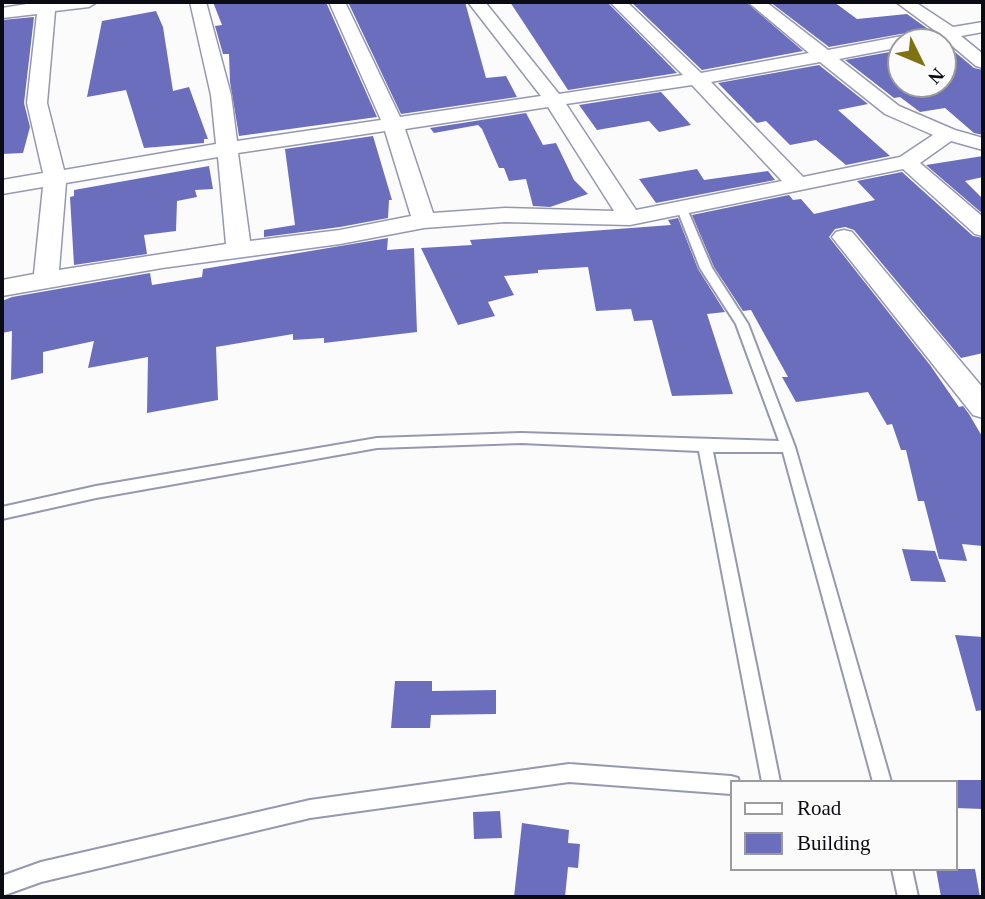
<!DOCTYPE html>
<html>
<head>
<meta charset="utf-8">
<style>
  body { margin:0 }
  #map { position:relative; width:985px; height:899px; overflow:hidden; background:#fbfbfb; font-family:Georgia,serif }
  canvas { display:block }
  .frame { position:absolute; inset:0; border:4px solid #0b0b13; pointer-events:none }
  .legend { position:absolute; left:730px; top:780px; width:228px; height:91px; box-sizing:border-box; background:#fbfbfb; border:2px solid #9b9b9e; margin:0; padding:9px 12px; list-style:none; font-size:21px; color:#0b0b13 }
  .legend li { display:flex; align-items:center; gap:14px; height:35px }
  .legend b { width:35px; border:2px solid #9b9b9e }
  .north { position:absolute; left:887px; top:28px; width:70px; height:70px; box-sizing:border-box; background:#fbfbfb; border:2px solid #9b9b9e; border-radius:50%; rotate:133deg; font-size:19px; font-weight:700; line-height:28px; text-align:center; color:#0b0b13 }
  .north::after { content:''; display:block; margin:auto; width:24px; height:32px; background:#7f7212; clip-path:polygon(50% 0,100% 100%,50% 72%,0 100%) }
</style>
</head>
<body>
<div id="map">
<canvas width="985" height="899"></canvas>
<div class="frame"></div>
<ul class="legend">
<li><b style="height:9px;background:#fff"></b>Road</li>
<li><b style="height:19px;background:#6b6ebc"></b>Building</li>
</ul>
<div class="north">N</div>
</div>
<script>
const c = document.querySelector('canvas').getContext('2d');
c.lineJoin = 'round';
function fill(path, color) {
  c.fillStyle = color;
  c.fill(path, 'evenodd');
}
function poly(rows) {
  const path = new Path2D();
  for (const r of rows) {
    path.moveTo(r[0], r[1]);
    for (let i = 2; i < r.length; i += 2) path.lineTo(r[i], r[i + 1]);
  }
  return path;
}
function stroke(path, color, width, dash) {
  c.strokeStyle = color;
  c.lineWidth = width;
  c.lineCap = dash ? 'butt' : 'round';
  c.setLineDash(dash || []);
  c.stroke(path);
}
const building = poly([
  [213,2,326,2,377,117,239,136,230,82,229,54,223,54,215,26,222,25],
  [348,2,465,2,486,78,506,76,517,97,401,114],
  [510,2,607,2,677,73,568,90],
  [631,2,746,2,803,51,702,70],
  [770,2,834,2,857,19,907,14,928,29,829,47],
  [156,11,163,27,173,91,189,87,208,139,204,139,204,143,144,148,126,90,87,97,102,21],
  [34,17,24,103,30,127,23,153,2,154,2,20],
  [939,42,943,42,974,68,983,70,983,135,974,133,945,108,920,112,900,97,894,98,845,60,901,50,901,84,943,84,943,42],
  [819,65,868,104,838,110,890,156,846,165,816,140,790,145,766,121,757,123,718,83],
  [661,92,691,125,659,132,649,121,597,130,579,105],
  [526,113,543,145,556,143,574,180,588,194,550,207,533,206,526,179,509,181,504,168,499,168,482,129,478,125,434,133,430,128],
  [373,136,392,200,389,200,388,218,340,227,264,237,264,230,295,225,285,149],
  [983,156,983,177,965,181,983,199,983,214,926,165],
  [209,166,213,189,195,190,197,197,177,201,176,231,144,235,147,254,74,265,70,197,74,196,74,190],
  [697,169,704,180,768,171,775,180,656,203,639,179],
  [902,172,973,236,983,238,983,353,961,358,854,230,845,227,835,229,829,237,930,365,959,407,963,406,969,414,983,438,983,546,962,544,967,561,939,559,924,501,918,501,906,450,901,450,892,424,887,425,868,392,796,402,782,377,788,377,751,310,743,311,714,267,692,215,789,195,793,200,801,199,814,214,875,200,857,181],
  [678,218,698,269,725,312,707,314,733,394,672,396,652,320,634,321,631,309,596,311,588,267,538,270,538,273,504,276,514,295,488,302,495,316,458,325,421,248,472,245,470,240,671,225,668,220],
  [388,238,387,250,414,248,417,332,324,343,324,338,293,340,293,334,216,347,218,400,147,413,148,357,88,368,94,341,43,352,43,373,11,380,12,331,2,333,2,301,12,297,150,273,152,285,202,277,203,269],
  [902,549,935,551,946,582,911,581],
  [955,635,983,637,983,710,976,711],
  [395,681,432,681,432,691,496,690,496,714,431,715,430,728,391,728],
  [955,780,983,780,983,809,955,808],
  [500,811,502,838,474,839,473,812],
  [522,823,569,830,568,843,580,844,578,868,568,867,565,897,514,897],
  [936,869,975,869,980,897,941,897]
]);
const lane = poly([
  [682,206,687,209,712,268,748,324,795,447,891,782,873,782,783,452,713,452,780,782,762,782,699,451,521,443,377,448,96,498,2,519,2,507,96,486,377,438,521,433,779,441,736,324,700,268,677,209,682,206],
  [569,764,731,776,738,778,739,782,731,782,731,794,569,782,310,818,41,882,2,896,2,876,41,862,310,800,569,764],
  [892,869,912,869,918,897,898,897,892,869]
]);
const street = poly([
  [39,2,97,2,89,7,55,11,47,103,64,170,216,144,211,95,190,2,206,2,231,95,237,141,381,120,329,2,345,2,400,117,541,96,468,2,485,2,559,94,683,75,610,2,627,2,701,73,809,53,748,2,766,2,828,50,934,30,896,2,915,2,953,27,983,22,983,32,961,36,983,54,983,68,976,66,944,39,901,42,901,47,839,59,899,106,955,130,983,138,983,150,951,141,920,163,983,217,983,236,975,234,903,169,630,225,505,222,424,228,340,244,162,268,2,296,2,280,34,274,43,187,2,194,2,180,43,173,27,103,37,14,2,18,2,8,39,2],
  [820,62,885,114,933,135,900,157,803,177,711,82,820,62],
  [692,85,782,181,636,210,566,104,692,85],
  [548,107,614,211,505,208,433,213,405,129,548,107],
  [385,131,411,216,340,230,250,241,238,153,385,131],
  [218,157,226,244,59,270,66,183,218,157],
  [844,230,852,232,983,388,983,418,973,415,836,242,832,237,836,232,844,230]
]);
fill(building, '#6b6ebc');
stroke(lane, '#9698b0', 4);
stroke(street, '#9698b0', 3);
fill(lane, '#fff');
fill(street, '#fff');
</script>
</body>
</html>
